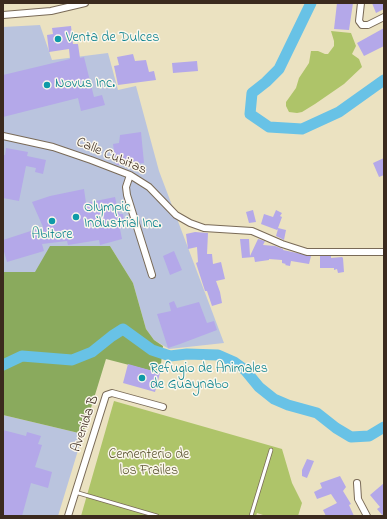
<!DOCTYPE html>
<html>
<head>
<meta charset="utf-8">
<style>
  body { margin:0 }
  #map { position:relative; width:387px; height:519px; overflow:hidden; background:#ebe2c1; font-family:"Indie Flower",sans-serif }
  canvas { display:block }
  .frame { position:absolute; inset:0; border:4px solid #3b2a1e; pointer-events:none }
</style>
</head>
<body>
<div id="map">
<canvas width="387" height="519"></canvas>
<div class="frame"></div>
</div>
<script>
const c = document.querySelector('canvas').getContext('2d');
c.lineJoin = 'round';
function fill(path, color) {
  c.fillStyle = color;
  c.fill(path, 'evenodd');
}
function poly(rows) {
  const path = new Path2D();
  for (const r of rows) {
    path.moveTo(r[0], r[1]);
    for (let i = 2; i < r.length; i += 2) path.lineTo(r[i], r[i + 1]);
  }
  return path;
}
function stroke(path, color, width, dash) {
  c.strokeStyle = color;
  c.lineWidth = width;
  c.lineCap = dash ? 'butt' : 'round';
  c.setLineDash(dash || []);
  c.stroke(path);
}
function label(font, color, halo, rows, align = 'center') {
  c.font = font + ' "Indie Flower",sans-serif';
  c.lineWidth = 3;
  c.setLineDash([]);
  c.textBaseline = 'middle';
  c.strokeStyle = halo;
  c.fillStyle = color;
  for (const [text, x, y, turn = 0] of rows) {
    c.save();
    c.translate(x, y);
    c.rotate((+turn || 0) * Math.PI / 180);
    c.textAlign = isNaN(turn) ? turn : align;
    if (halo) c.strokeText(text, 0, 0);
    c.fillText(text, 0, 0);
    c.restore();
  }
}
const industrial = poly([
  [40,25,52,60,108,53,118,90,136,86,159,171,224,343,169,349,154,340,146,329,133,283,110,246,35,273,3,272,3,27],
  [3,415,83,434,58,516,3,516]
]);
const green = poly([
  [331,31,351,33,356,46,352,54,359,59,362,67,344,84,315,104,302,112,297,113,289,112,286,106,286,102,296,88,299,78,309,63,311,51,318,51,325,54,328,54,334,46,334,41],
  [114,401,282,449,292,483,302,503,298,516,266,516,257,513,256,516,81,516]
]);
const forest = poly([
  [50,246,110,246,133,283,146,329,154,340,163,346,160,373,106,359,83,434,3,415,3,272,35,272]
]);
const river = poly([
  [311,3,279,69,266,82,252,93,250,114,269,127,302,129,339,112,384,80],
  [3,365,22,356,72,360,92,352,112,336,123,329,152,350,170,356,187,354,218,355,234,362,245,370,259,387,274,399,288,405,317,413,336,428,351,437,369,436,384,427]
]);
const building = poly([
  [337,3,353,3,349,30,334,29],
  [372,3,384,3,384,9,376,13],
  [71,26,73,44,78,44,80,58,84,57,94,97,102,95,105,105,81,111,78,98,3,117,3,75,70,59,69,49,49,52,47,35,53,34,52,28],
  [384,28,384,46,364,56,357,43],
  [133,54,135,61,146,60,149,72,154,71,156,80,118,85,114,66,119,65,117,57],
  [197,61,198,71,173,73,172,63],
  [141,132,144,163,116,165,113,144,119,143,120,135],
  [6,148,28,152,27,156,46,160,43,174,35,172,36,168,26,166,19,201,3,198,3,155,5,155],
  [384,158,384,175,379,177,373,163],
  [84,189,86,203,115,197,119,214,123,214,124,220,125,227,120,229,122,239,100,245,99,240,68,245,67,241,42,244,44,251,7,262,3,248,3,240,43,227,32,202,50,196],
  [253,210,256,222,249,223,246,212],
  [276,210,282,213,280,216,282,217,278,228,286,230,284,240,276,236,278,229,277,230,261,224,264,214,273,217],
  [195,232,208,233,207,254,212,254,213,264,221,262,225,279,216,281,220,292,222,303,212,306,207,291,205,291,196,263,198,262,197,247,188,249,186,234],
  [240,239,249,239,250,256,258,239,265,241,263,245,275,246,283,249,283,250,311,256,309,264,291,261,290,266,285,265,286,264,282,263,282,260,269,259,269,260,255,262,254,257,242,258],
  [174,251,182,270,170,275,163,256],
  [320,256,331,256,331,258,342,257,343,258,344,272,338,273,337,269,334,270,334,268,320,268],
  [174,301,177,308,199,302,207,323,214,321,217,330,180,344,168,348,157,314,171,311,169,303],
  [128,364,160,373,155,392,123,383],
  [3,430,26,436,27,432,41,436,38,444,42,445,35,467,52,472,48,488,31,483,22,516,3,516],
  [307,459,314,461,307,478,302,476,302,470],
  [340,476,346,487,343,491,351,504,349,505,354,516,326,516,323,510,337,503,331,494,317,499,314,492,322,488,320,483],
  [384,483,384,516,383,516,377,509,380,507,370,495]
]);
const lane = poly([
  [75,492,157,516],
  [251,516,271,450]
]);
const street = poly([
  [361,3,359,21,362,25,368,25,384,17],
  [3,15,51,11,85,3],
  [3,136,53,147,91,160,130,175,149,187,176,215,190,223,204,228,252,231,282,244,307,252,384,252],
  [130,175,126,187,127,195,152,275],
  [357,483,358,499,367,516],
  [68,516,106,395,112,393,163,407]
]);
const markers = [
  [58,39,4,"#0f9aa8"],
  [47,85,4,"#0f9aa8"],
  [76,217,4,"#0f9aa8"],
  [52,221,4,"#0f9aa8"],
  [142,378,4,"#0f9aa8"]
];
const cultureNames = [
  ["Venta de Dulces",66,39],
  ["Novus Inc.",55,85],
  ["Olympic",84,209],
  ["Industrial Inc.",84,225],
  ["Abitore",52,236,"center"],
  ["Refugio de Animales",150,370],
  ["de Guaynabo",150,386]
];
const streetNames = [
  ["Calle Cubitas",111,157,23],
  ["Avenida B",86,424,-71]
];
const parkNames = [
  ["Cementerio de",149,456],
  ["los Frailes",149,472]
];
fill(industrial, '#bac4de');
fill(green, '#aec469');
fill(forest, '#8aaa5d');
stroke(river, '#68c2e6', 11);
fill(building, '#b4a8e9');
stroke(lane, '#796a57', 4.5);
stroke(street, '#796a57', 8);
stroke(lane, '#fff', 3);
stroke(street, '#fff', 6);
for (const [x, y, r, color] of markers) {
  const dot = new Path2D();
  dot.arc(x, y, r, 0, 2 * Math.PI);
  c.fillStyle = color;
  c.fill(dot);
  stroke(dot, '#fbf7ec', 1.5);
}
label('14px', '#0d838f', '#fbf7ec', cultureNames, 'left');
label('14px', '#3b2a1e', '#fbf7ec', streetNames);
label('14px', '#5e5834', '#fbf7ec', parkNames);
</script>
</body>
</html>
